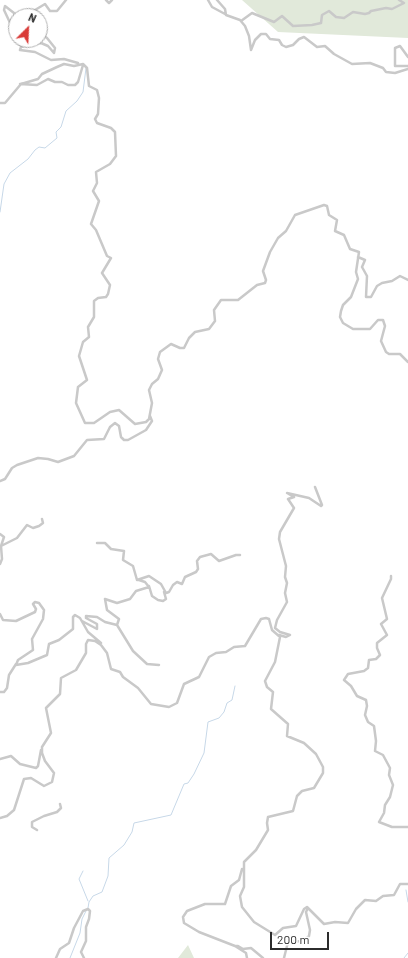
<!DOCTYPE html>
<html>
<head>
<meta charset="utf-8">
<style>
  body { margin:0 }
  #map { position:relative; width:408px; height:958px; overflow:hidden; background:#fff; font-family:Barlow,sans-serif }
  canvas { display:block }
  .north { position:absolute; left:8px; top:8px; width:40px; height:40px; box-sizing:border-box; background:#fff; border:1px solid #ababab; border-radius:50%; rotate:24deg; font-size:11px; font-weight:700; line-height:16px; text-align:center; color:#2c2c2c }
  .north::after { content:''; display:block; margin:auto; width:14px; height:18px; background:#d93b38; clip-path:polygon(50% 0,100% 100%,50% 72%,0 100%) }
  .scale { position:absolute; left:270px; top:932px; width:59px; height:18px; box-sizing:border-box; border:2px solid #2c2c2c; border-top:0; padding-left:5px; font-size:12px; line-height:14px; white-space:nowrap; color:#2c2c2c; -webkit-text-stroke:3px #fff; paint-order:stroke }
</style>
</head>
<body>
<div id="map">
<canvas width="408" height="958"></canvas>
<div class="north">N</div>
<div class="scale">200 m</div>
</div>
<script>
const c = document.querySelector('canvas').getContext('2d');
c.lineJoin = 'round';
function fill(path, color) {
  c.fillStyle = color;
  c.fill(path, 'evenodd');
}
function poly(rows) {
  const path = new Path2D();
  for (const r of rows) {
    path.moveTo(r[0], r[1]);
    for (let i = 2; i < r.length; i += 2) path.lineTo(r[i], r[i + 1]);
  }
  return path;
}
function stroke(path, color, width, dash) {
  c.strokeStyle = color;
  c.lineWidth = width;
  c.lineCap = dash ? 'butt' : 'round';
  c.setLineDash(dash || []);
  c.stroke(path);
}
const green = poly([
  [242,0,408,0,408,38,278,32],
  [188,945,194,958,178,958]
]);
const stream = poly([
  [0,212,4,184,10,173,28,159,35,150,39,147,45,148,57,138,56,132,61,127,66,111,77,101,83,92,86,68],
  [83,871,79,879,88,901],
  [406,890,408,902],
  [88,908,89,902,93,896,102,892,108,876,109,858,124,845,132,832,134,823,171,815,184,784,188,783,194,774,204,753,208,722,219,718,224,712,227,703,232,700,235,686],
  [70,958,80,933,82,919,86,911],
  [404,958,408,953]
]);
const minor = poly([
  [106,0,109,3,112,0],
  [208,0,212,7,225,14],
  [217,0,225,9,226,15,240,20,245,26,249,36,251,50,255,40,261,34,266,34,270,39,279,40,282,45,286,47,293,45,299,39,304,37,317,47,325,46,334,54,352,64,370,63,383,68,386,72,395,73,408,69],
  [25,16,45,4,50,11,57,11,66,0],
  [16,19,14,13,5,6,4,10,12,27,16,29],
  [241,21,252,13,274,22,282,16,293,26,312,25,321,23,322,15,329,11,336,17,344,18,353,12,365,14,369,13,371,11,386,8,392,9,404,3,399,0],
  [40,33,47,38,55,48,54,53,48,46,41,43,27,45,21,47,20,50,35,52,51,60,64,59,78,63,78,65],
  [408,57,400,46,395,48,395,66,408,66],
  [20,84,37,85,48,79,55,82,62,82,68,85,75,85,78,82,83,65],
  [0,103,5,103,21,84,38,79,42,74,57,67,64,64,74,66,83,64,87,68,89,86,97,90,99,98,98,114,95,119,97,123,111,128,115,132,116,156,110,164,96,172,97,183,93,191,99,201,91,224,96,230,107,256,111,258,102,273,110,285,108,294,106,297,98,298,94,301,94,317,88,327,89,337,83,342,79,356,87,380,78,387,76,403,85,423,94,423,110,412,119,410,135,424,146,422,149,419,152,403,149,390,152,384,158,379,162,370,158,359,160,352,171,344,180,348,184,348,189,338,195,332,209,329,215,321,214,310,221,300,238,300,257,285,265,283,266,280,263,271,270,252,278,238,286,231,295,215,324,205,327,206,329,215,337,220,335,231,344,235,350,249,359,252,356,272,358,279,351,297,343,305,341,311,340,317,343,323,353,329,370,329,378,320,383,320,385,326,381,341,386,352,389,354,400,354,408,362],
  [358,257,365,260,362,267,367,276,366,297,371,297,377,286,382,283,392,281,400,276,408,280],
  [0,481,5,479,12,468,17,465,38,458,48,459,58,462,74,456,87,440,104,439,110,427,115,423,119,426,121,437,124,440,128,440,146,430,152,421,150,416],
  [0,534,4,537,1,546,2,559,0,564],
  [97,543,105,543,111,549,124,551,123,560,133,566,137,580,149,576,161,584,166,593,169,592,173,585,177,582,182,584,185,577,196,572,198,569,197,561,200,557,211,554,219,561,236,555,240,555],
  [1,546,17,538,27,525,33,528,39,526,43,523,42,519],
  [391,576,391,579,382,598,387,619,381,624,387,635,377,643,377,648,380,655,376,659,369,660,368,668,364,671,348,674,344,680,351,686,357,696,366,700,367,706,365,715,368,722,374,726,376,741,375,751,383,755,390,768,389,775,393,785,390,797,385,805,384,813,379,822,392,827,408,827],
  [149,586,152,596,158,600,163,601,166,599,164,592],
  [0,614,3,620,16,621,35,612,36,609,33,604,35,602,39,603,44,610,43,619,32,639,33,650,18,660,16,665,28,663,47,655,49,644,59,640,73,629,73,617,75,615,80,618,88,632,101,643],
  [82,621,97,629,97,624,86,618,86,616,97,617,105,622,117,625,119,619,107,610,105,599,117,603,130,599,136,591,149,587,145,582,139,580],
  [117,625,133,651,147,664,159,665],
  [279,635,286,637,290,635,280,632,275,628,277,620,287,602,285,593,287,583,285,577,286,566,279,539,280,532,294,508,288,499,294,497,287,493,309,498,321,506,322,505,315,487],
  [0,692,4,692,7,688,9,675,16,664],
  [0,759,11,756,20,764,36,768,38,766,41,750],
  [0,818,7,816,14,810,24,779,31,778,44,786,52,782,54,773,45,761,42,753,42,747,51,733,46,708,60,694,61,678,76,670,86,653,86,644,88,640,95,641,101,645,107,653,111,669,120,672,123,677,138,688,151,704,169,707,177,703,184,684,199,677,209,657,216,653,226,652,234,647,245,646,261,619,266,618,269,619,272,630,280,637,275,662,265,681,267,687,273,692,271,709,288,724,287,736,304,743,316,754,323,767,323,773,314,788,302,791,297,796,293,811,268,817,267,823,268,830,256,850,244,862,244,887,240,896,242,907,254,922,275,935,283,928,296,926,304,909,307,907,324,924,335,922,348,923,356,909,365,900,376,901,383,896,394,895,400,884,408,884],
  [37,830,32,827,32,822,44,816,57,812,61,808,60,804],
  [235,946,199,932,184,923,183,917,187,911,205,904,225,904,231,886,239,880,242,869],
  [56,958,60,949,69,943,74,928,83,911,88,909,90,911,89,919,86,927,86,941,81,952,84,958],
  [247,958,246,953,235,946,238,946,243,949,251,948,263,958],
  [284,958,288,942,303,941,309,936,310,930,306,912,308,908]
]);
fill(green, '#e1e9da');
stroke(stream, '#c7d8e8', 1);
stroke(minor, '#c9c9c9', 2.5);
</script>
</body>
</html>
